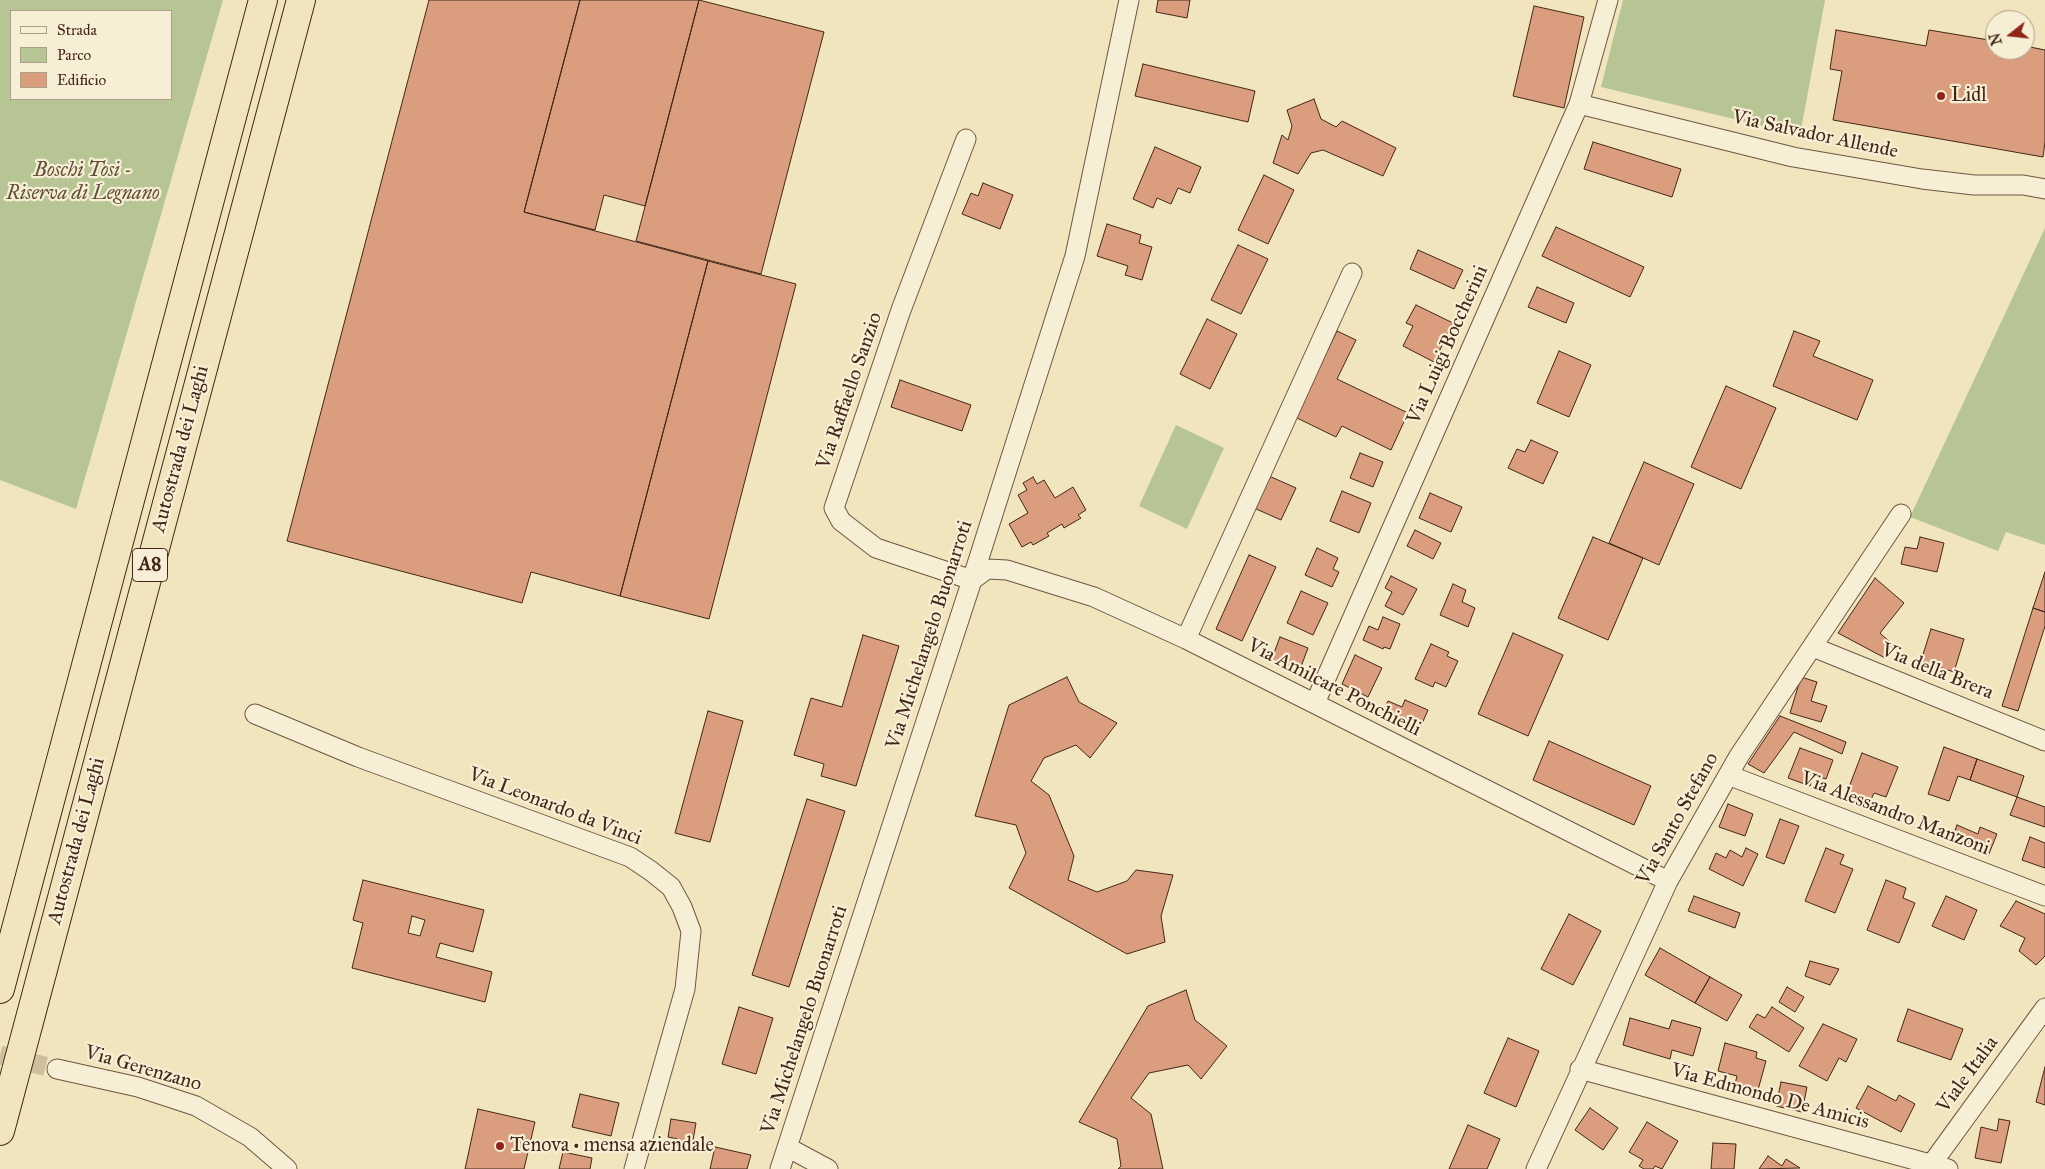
<!DOCTYPE html>
<html>
<head>
<meta charset="utf-8">
<style>
  body { margin:0 }
  #map { position:relative; width:2045px; height:1169px; overflow:hidden; background:#f1e5be; font-family:"IM FELL Great Primer",serif }
  canvas { display:block }
  .legend { position:absolute; left:10px; top:10px; width:162px; height:90px; box-sizing:border-box; background:#f6eed5; border:1px solid #ae9e89; margin:0; padding:6px 9px; list-style:none; font-size:15px; color:#432618 }
  .legend li { display:flex; align-items:center; gap:10px; height:25px }
  .legend b { width:25px; border:1px solid #ae9e89 }
  .north { position:absolute; left:1985px; top:10px; width:50px; height:50px; box-sizing:border-box; background:#f6eed5; border:1px solid #ae9e89; border-radius:50%; rotate:254deg; font-size:14px; font-weight:700; line-height:20px; text-align:center; color:#432618 }
  .north::after { content:''; display:block; margin:auto; width:18px; height:22px; background:#8f2418; clip-path:polygon(50% 0,100% 100%,50% 72%,0 100%) }
</style>
</head>
<body>
<div id="map">
<canvas width="2045" height="1169"></canvas>
<ul class="legend">
<li><b style="height:6px;background:#f6eed5"></b>Strada</li>
<li><b style="height:14px;background:#b7c594"></b>Parco</li>
<li><b style="height:14px;background:#da9e7f"></b>Edificio</li>
</ul>
<div class="north">N</div>
</div>
<script>
const c = document.querySelector('canvas').getContext('2d');
c.lineJoin = 'round';
function fill(path, color) {
  c.fillStyle = color;
  c.fill(path, 'evenodd');
}
function poly(rows) {
  const path = new Path2D();
  for (const r of rows) {
    path.moveTo(r[0], r[1]);
    for (let i = 2; i < r.length; i += 2) path.lineTo(r[i], r[i + 1]);
  }
  return path;
}
function stroke(path, color, width, dash) {
  c.strokeStyle = color;
  c.lineWidth = width;
  c.lineCap = dash ? 'butt' : 'round';
  c.setLineDash(dash || []);
  c.stroke(path);
}
function label(font, color, halo, rows, align = 'center') {
  c.font = font + ' "IM FELL Great Primer",serif';
  c.lineWidth = 4.5;
  c.setLineDash([]);
  c.textBaseline = 'middle';
  c.strokeStyle = halo;
  c.fillStyle = color;
  for (const [text, x, y, turn = 0] of rows) {
    c.save();
    c.translate(x, y);
    c.rotate((+turn || 0) * Math.PI / 180);
    c.textAlign = isNaN(turn) ? turn : align;
    if (halo) c.strokeText(text, 0, 0);
    c.fillText(text, 0, 0);
    c.restore();
  }
}
const green = poly([
  [0,0,223,0,76,509,0,480],
  [171,11,171,99,11,99,11,11],
  [1623,0,1825,0,1800,135,1601,87],
  [2045,228,2045,545,2006,532,1998,551,1910,517],
  [1176,425,1224,448,1187,529,1139,506]
]);
const building = poly([
  [429,0,580,0,524,212,708,261,620,596,531,572,522,603,287,541,429,0],
  [580,0,699,0,645,206,604,195,595,230,524,212,580,0],
  [699,0,824,32,761,274,636,241,699,0],
  [1158,0,1190,0,1187,18,1156,12,1158,0],
  [1534,6,1584,17,1564,108,1513,96,1534,6],
  [1836,30,1926,46,1929,30,1995,41,1995,50,2025,50,2025,46,2045,50,2045,142,2043,157,1833,120,1842,71,1830,69,1836,30],
  [1143,64,1255,91,1248,122,1135,96,1143,64],
  [1314,99,1321,119,1336,127,1342,121,1396,148,1383,176,1323,150,1311,153,1298,174,1273,163,1282,135,1288,140,1292,126,1287,110,1314,99],
  [1593,142,1681,169,1672,197,1584,169,1593,142],
  [1155,147,1201,167,1190,193,1178,188,1171,204,1157,198,1153,208,1133,199,1155,147],
  [1264,175,1294,190,1268,244,1238,230,1264,175],
  [983,183,1013,195,1000,229,962,214,971,193,978,196,983,183],
  [1107,224,1141,235,1139,243,1152,247,1142,280,1125,275,1128,266,1097,256,1107,224],
  [1556,227,1644,267,1630,297,1542,256,1556,227],
  [1238,245,1268,259,1241,314,1211,300,1238,245],
  [1418,250,1463,270,1454,289,1410,269,1418,250],
  [708,261,796,284,709,619,620,596,708,261],
  [1537,287,1574,303,1566,323,1528,307,1537,287],
  [1416,305,1453,323,1434,362,1403,346,1413,326,1406,323,1416,305],
  [1207,319,1237,334,1210,389,1180,374,1207,319],
  [1337,331,1356,340,1337,379,1408,413,1391,450,1342,426,1336,437,1295,417,1337,331],
  [1794,331,1820,341,1813,356,1873,380,1857,420,1773,386,1794,331],
  [1559,351,1591,365,1569,417,1537,403,1559,351],
  [900,380,971,405,962,431,891,407,900,380],
  [1726,386,1776,408,1741,489,1691,467,1726,386],
  [1531,440,1558,452,1543,484,1508,468,1517,449,1525,452,1531,440],
  [1360,453,1383,462,1373,487,1350,478,1360,453],
  [1644,462,1694,484,1659,565,1609,543,1644,462],
  [1269,476,1296,488,1281,520,1254,508,1269,476],
  [1033,477,1037,484,1044,480,1055,498,1073,487,1086,510,1078,515,1081,518,1064,528,1062,524,1047,533,1049,536,1033,545,1031,542,1022,547,1009,524,1028,513,1018,495,1027,490,1023,483,1033,477],
  [1342,491,1371,503,1359,533,1330,521,1342,491],
  [1430,493,1462,507,1451,532,1419,518,1430,493],
  [1415,530,1441,543,1433,559,1407,546,1415,530],
  [1593,537,1643,558,1608,640,1558,618,1593,537],
  [1920,537,1944,543,1937,572,1901,564,1905,547,1917,549,1920,537],
  [1317,548,1338,558,1333,569,1339,572,1332,587,1305,575,1317,548],
  [1249,555,1276,567,1242,641,1216,629,1249,555],
  [2045,572,2045,612,2033,608,2045,572],
  [1391,576,1417,589,1403,615,1385,606,1392,592,1385,588,1391,576],
  [1875,578,1904,603,1880,633,1893,645,1885,658,1838,633,1875,578],
  [1453,584,1466,590,1462,602,1475,608,1468,627,1440,615,1453,584],
  [1301,591,1328,603,1313,635,1287,623,1301,591],
  [2033,608,2045,612,2045,626,2018,711,2002,706,2033,608],
  [1383,617,1400,624,1390,649,1384,647,1383,649,1363,640,1369,626,1378,630,1383,617],
  [1931,629,1964,639,1954,672,1921,661,1931,629],
  [1513,633,1563,655,1528,736,1478,714,1513,633],
  [863,635,899,646,856,786,821,776,824,764,794,755,811,698,842,707,863,635],
  [1280,637,1308,648,1299,672,1271,661,1280,637],
  [1431,644,1449,652,1447,656,1458,661,1446,687,1435,682,1433,687,1415,679,1431,644],
  [1355,655,1382,668,1368,697,1342,684,1355,655],
  [1067,677,1079,702,1117,723,1090,758,1076,745,1044,758,1031,781,1049,795,1074,856,1068,880,1097,892,1127,881,1136,870,1173,875,1161,916,1165,942,1127,954,1009,888,1026,853,1016,825,975,816,1009,705,1067,677],
  [1801,677,1817,682,1811,701,1827,706,1821,722,1790,713,1801,677],
  [1405,700,1428,710,1417,735,1394,725,1396,722,1381,715,1388,701,1402,707,1405,700],
  [708,711,743,721,710,842,675,833,708,711],
  [1780,716,1846,742,1842,754,1794,732,1764,773,1748,764,1780,716],
  [1549,741,1651,786,1634,825,1533,780,1549,741],
  [1944,747,1977,759,1970,780,1958,776,1949,801,1928,794,1944,747],
  [1800,748,1833,760,1826,779,1814,775,1810,786,1788,778,1800,748],
  [1862,753,1898,767,1886,797,1874,793,1869,804,1846,795,1862,753],
  [1977,759,2024,776,2017,797,1970,780,1977,759],
  [2017,797,2045,807,2045,827,2010,815,2017,797],
  [807,799,845,811,789,987,752,975,807,799],
  [1728,804,1753,814,1745,836,1719,827,1728,804],
  [1780,819,1799,826,1784,864,1766,857,1780,819],
  [1957,825,1978,834,1980,827,1997,834,1988,856,1951,841,1957,825],
  [2030,837,2045,843,2045,868,2022,860,2030,837],
  [1746,848,1758,854,1743,886,1709,869,1716,853,1726,858,1730,850,1742,857,1746,848],
  [1826,848,1844,855,1840,864,1853,869,1835,913,1805,901,1826,848],
  [363,880,484,910,473,952,440,943,436,957,492,972,485,1002,352,968,363,923,353,920,363,880],
  [412,916,425,920,420,936,408,933,412,916],
  [1886,880,1906,888,1903,898,1915,903,1899,943,1867,930,1886,880],
  [1694,896,1740,913,1735,928,1688,911,1694,896],
  [1946,896,1977,910,1964,940,1932,926,1946,896],
  [2016,901,2045,914,2045,956,2036,965,2019,951,2025,938,2000,926,2016,901],
  [1569,914,1601,931,1573,985,1541,969,1569,914],
  [1660,948,1710,977,1695,1003,1645,975,1660,948],
  [1810,961,1839,969,1830,985,1805,976,1810,961],
  [1710,977,1742,995,1727,1021,1695,1003,1710,977],
  [1787,987,1804,997,1795,1012,1779,1002,1787,987],
  [1186,990,1195,1020,1227,1046,1201,1079,1188,1065,1149,1073,1131,1098,1151,1114,1163,1169,1118,1169,1121,1166,1117,1139,1079,1122,1148,1006,1186,990],
  [739,1007,773,1018,756,1074,722,1064,739,1007],
  [1772,1007,1804,1028,1789,1052,1749,1027,1757,1014,1765,1018,1772,1007],
  [1908,1009,1963,1029,1951,1060,1897,1041,1908,1009],
  [1630,1018,1669,1029,1672,1020,1701,1028,1693,1056,1672,1050,1670,1059,1623,1045,1630,1018],
  [1823,1024,1857,1039,1846,1062,1839,1058,1827,1081,1799,1066,1823,1024],
  [1508,1038,1539,1051,1516,1107,1484,1093,1508,1038],
  [1725,1043,1757,1052,1756,1058,1766,1061,1758,1090,1735,1084,1737,1076,1718,1071,1725,1043],
  [2045,1067,2045,1105,2036,1102,2045,1067],
  [1781,1082,1807,1087,1802,1112,1776,1106,1781,1082],
  [1868,1086,1896,1101,1899,1095,1915,1104,1901,1132,1856,1108,1868,1086],
  [580,1094,619,1103,611,1136,572,1127,580,1094],
  [1590,1108,1618,1128,1603,1150,1575,1130,1590,1108],
  [478,1109,535,1122,524,1169,465,1169,478,1109],
  [671,1119,696,1123,691,1152,677,1150,678,1139,668,1137,671,1119],
  [1999,1119,2010,1121,2001,1163,1975,1158,1981,1127,1997,1131,1999,1119],
  [1647,1122,1678,1141,1662,1169,1655,1166,1653,1169,1644,1169,1639,1166,1643,1160,1629,1152,1647,1122],
  [1468,1125,1500,1139,1487,1169,1449,1169,1468,1125],
  [1713,1143,1736,1144,1734,1169,1711,1169,1713,1143],
  [715,1147,751,1155,747,1169,710,1169,715,1147],
  [563,1152,592,1158,590,1169,559,1169,563,1152],
  [1768,1156,1782,1166,1786,1159,1800,1168,1759,1169,1768,1156]
]);
const minorTunnel = poly([
  [0,1055,57,1069]
]);
const minor = poly([
  [1579,104,1793,157,1922,179,1974,185,2023,185,2045,189],
  [966,139,901,310,834,508,841,521,876,548,972,580,987,569,1007,570,1094,597,1186,639,1668,881],
  [1186,639,1352,273],
  [1813,647,2045,741],
  [1315,703,1579,104,1608,0],
  [255,714,358,757,630,857,651,871,671,887,682,907,691,931,685,989,634,1169],
  [1728,775,2045,896],
  [57,1069,138,1087,196,1106,250,1137,287,1169],
  [1580,1069,1948,1169],
  [787,1147,828,1169],
  [780,1169,972,580,1075,256,1129,0],
  [1536,1169,1668,881,1739,756,1901,514],
  [1928,1169,2045,1008]
]);
const motorway = poly([
  [0,989,263,0],
  [0,1131,301,0]
]);
const markers = [
  [1941,96,5,"#8f2418"],
  [500,1146,5,"#8f2418"]
];
const shields = [
  [150,565,35]
];
const shieldNames = [
  ["A8",150,565]
];
const poiNames = [
  ["Lidl",1951,96],
  ["Tenova • mensa aziendale",510,1146]
];
const streetNames = [
  ["Via Salvador Allende",1815,135,12],
  ["Via Luigi Boccherini",1448,345,-66],
  ["Via Raffaello Sanzio",850,391,-71],
  ["Autostrada dei Laghi",181,449,-75],
  ["Via Michelangelo Buonarroti",930,635,-72],
  ["Via della Brera",1937,672,22],
  ["Via Amilcare Ponchielli",1334,688,27],
  ["Via Leonardo da Vinci",555,807,21],
  ["Via Alessandro Manzoni",1895,814,21],
  ["Via Santo Stefano",1678,819,-61],
  ["Autostrada dei Laghi",77,841,-75],
  ["Via Michelangelo Buonarroti",805,1020,-72],
  ["Via Gerenzano",143,1069,16],
  ["Viale Italia",1968,1075,-54],
  ["Via Edmondo De Amicis",1770,1097,15]
];
const parkNames = [
  ["Boschi Tosi -",83,171],
  ["Riserva di Legnano",83,194]
];
fill(green, '#b7c594');
fill(building, '#da9e7f');
stroke(building, '#432618', 1);
stroke(minorTunnel, '#cebf9d', 19, [19, 9]);
stroke(minor, '#6e5642', 21);
stroke(motorway, '#432618', 30);
stroke(minor, '#f6eed5', 19);
stroke(motorway, '#f1e5be', 28);
for (const [x, y, r, color] of markers) {
  const dot = new Path2D();
  dot.arc(x, y, r, 0, 2 * Math.PI);
  c.fillStyle = color;
  c.fill(dot);
  stroke(dot, '#f6eed5', 2);
}
for (const [x, y, w] of shields) {
  const box = new Path2D();
  box.roundRect(x - w / 2, y - 16.5, w, 33, 4);
  c.fillStyle = '#f6eed5';
  c.fill(box);
  stroke(box, '#432618', 1);
}
label('bold 19px', '#432618', null, shieldNames);
label('20px', '#432618', '#f6eed5', poiNames, 'left');
label('20px', '#432618', '#f6eed5', streetNames);
label('italic 20px', '#604e37', '#f6eed5', parkNames);
</script>
</body>
</html>
